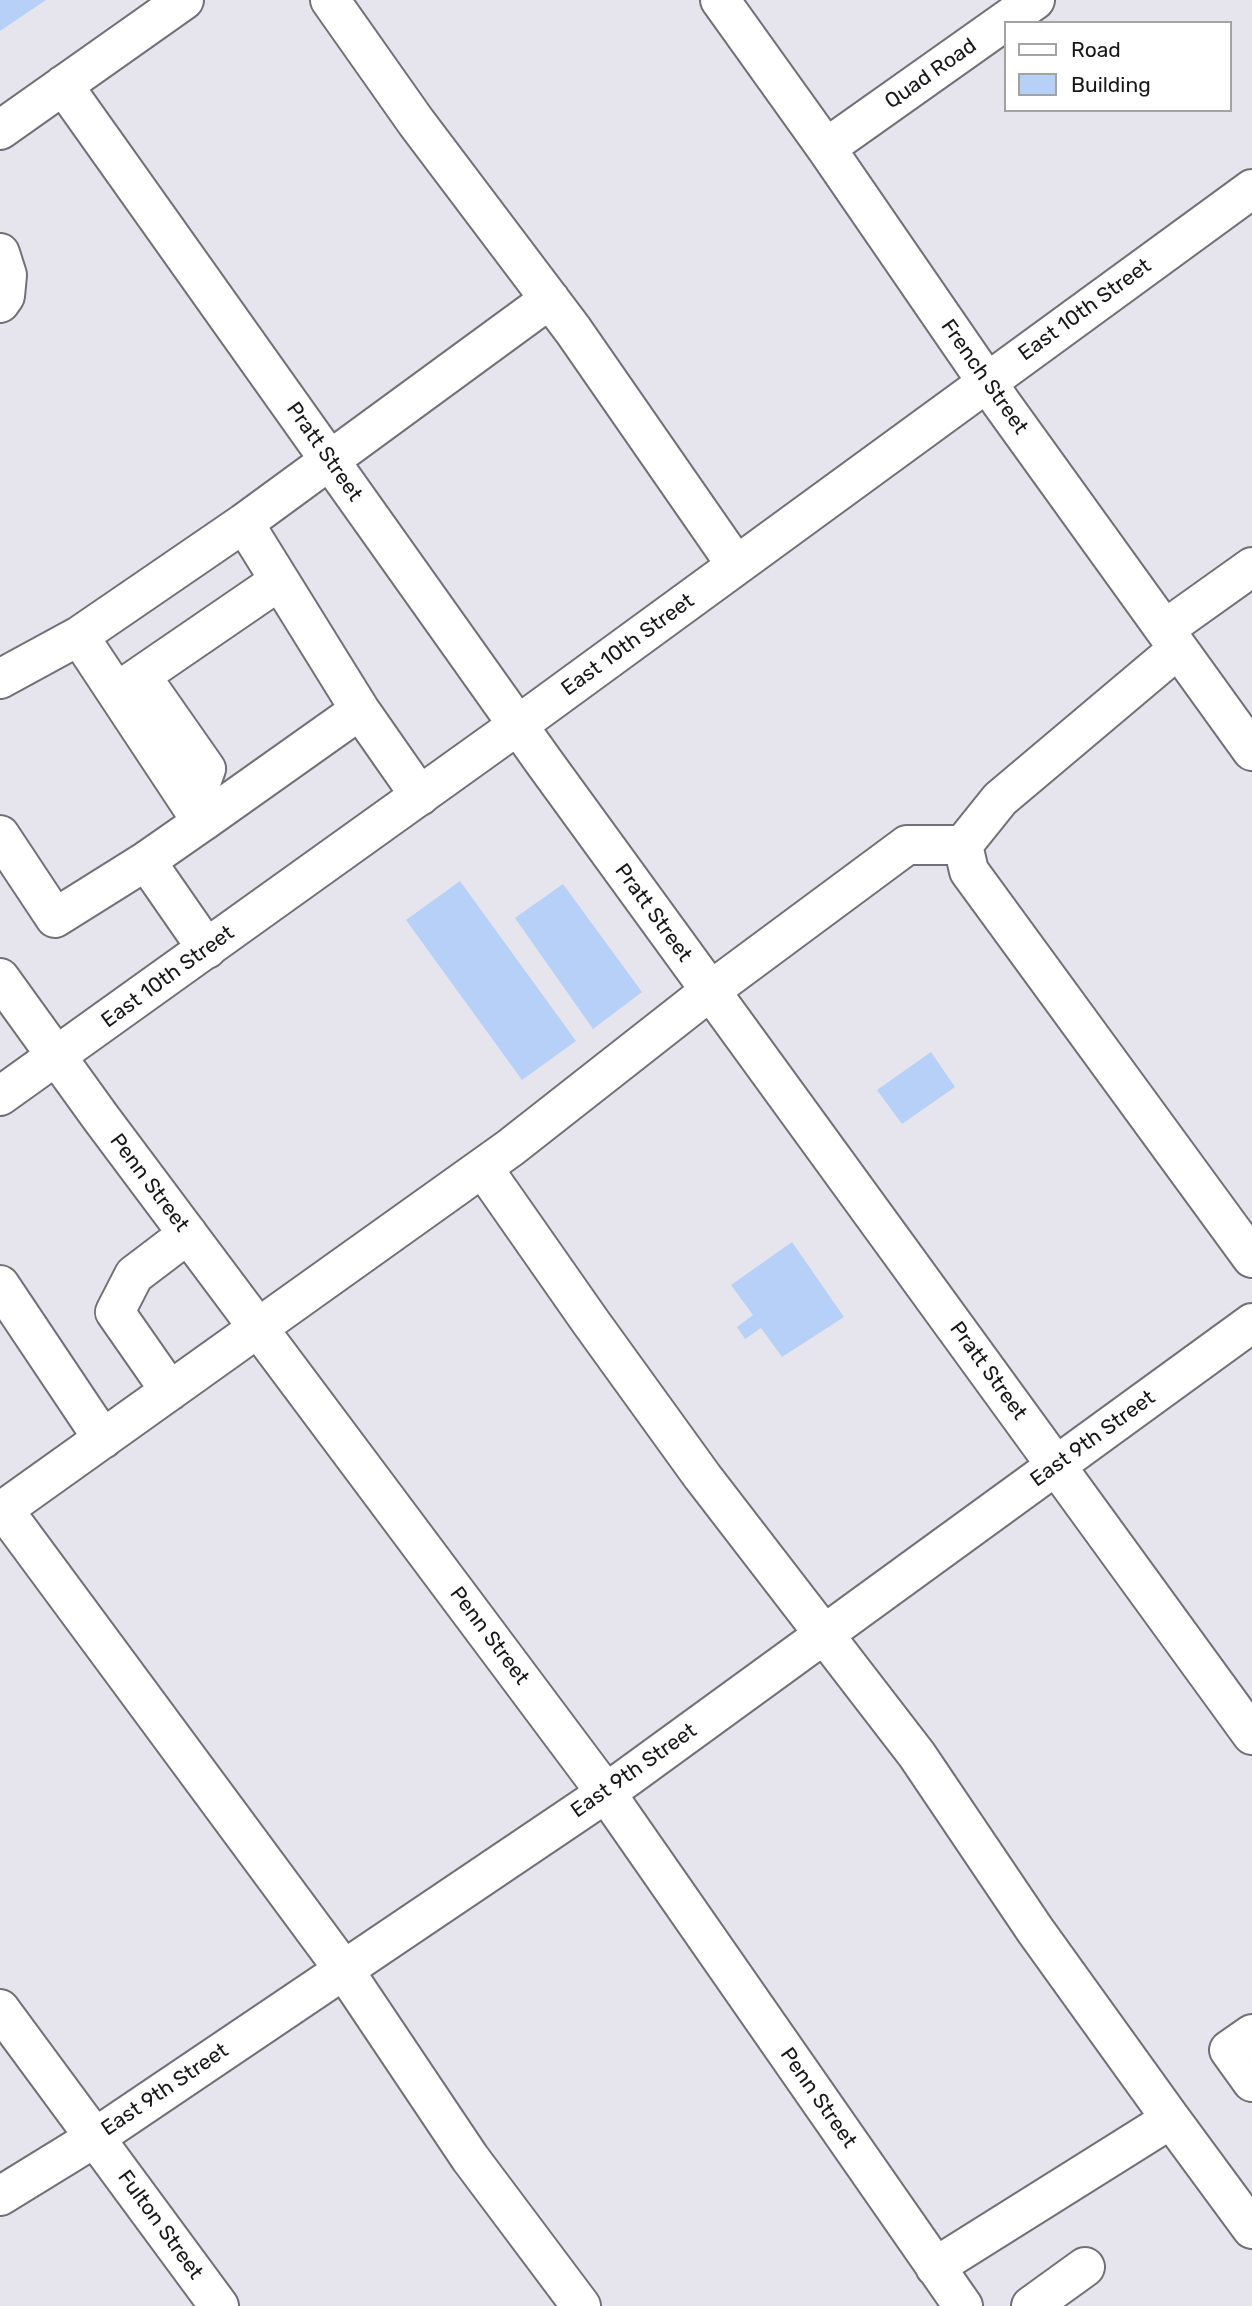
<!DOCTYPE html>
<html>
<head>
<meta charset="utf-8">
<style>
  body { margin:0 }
  #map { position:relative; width:1252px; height:2306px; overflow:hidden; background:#e6e5ed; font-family:Rubik,sans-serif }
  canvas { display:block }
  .legend { position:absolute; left:1004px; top:21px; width:228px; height:91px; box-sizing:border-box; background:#fff; border:2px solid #a3a3a3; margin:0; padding:9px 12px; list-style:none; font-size:21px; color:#18181a }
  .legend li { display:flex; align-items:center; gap:14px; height:35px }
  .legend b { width:35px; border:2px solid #a3a3a3 }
</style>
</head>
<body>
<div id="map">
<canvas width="1252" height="2306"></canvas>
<ul class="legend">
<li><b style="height:9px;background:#fff"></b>Road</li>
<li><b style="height:19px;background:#b7d0f8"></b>Building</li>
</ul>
</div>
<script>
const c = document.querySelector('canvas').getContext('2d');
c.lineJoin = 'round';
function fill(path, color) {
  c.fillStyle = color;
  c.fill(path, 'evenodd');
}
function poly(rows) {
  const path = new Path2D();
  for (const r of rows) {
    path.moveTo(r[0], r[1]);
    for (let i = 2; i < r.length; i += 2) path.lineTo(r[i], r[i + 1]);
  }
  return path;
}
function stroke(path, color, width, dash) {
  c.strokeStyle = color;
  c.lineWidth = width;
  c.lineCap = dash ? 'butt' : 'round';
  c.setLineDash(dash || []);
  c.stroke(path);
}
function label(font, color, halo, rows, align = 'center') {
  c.font = font + ' Rubik,sans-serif';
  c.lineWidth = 6;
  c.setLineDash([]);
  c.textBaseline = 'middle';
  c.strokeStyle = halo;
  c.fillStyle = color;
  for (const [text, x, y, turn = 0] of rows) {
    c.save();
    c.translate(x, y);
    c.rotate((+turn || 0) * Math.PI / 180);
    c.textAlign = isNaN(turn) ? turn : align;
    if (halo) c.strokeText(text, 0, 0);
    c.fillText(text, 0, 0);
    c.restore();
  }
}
const building = poly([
  [0,0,46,0,0,31],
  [460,881,576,1041,522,1080,406,920],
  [563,884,642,992,593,1029,515,918],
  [931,1052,955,1087,902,1124,877,1090],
  [792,1242,844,1317,782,1357,761,1328,745,1339,737,1327,753,1315,731,1285]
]);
const minor = poly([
  [330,0,416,122,573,330,736,565],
  [720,0,826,148,1002,404,1252,751],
  [63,85,544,762,1252,1735],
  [0,130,184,0],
  [826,148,1035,0],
  [0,253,7,275,5,296,0,303],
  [244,523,550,299],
  [1165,629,1252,567],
  [1178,649,1000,799,963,845,969,871,1252,1258],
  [141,676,206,769,192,807],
  [0,679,79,636],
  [117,692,279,581],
  [360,710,202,822,79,636,244,523,360,710,420,796],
  [0,835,55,918,146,861,202,822],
  [146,861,207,949],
  [0,978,101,1118,606,1793,963,2306],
  [483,1168,590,1321,702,1476,917,1755,1035,1930,1171,2119],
  [0,1285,103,1439],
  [170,1391,115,1312,134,1275,188,1234],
  [3,1509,344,1970,470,2158,581,2306],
  [0,1512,510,1148,710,991,907,845,963,845],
  [0,2009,219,2306],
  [1252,2034,1229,2050,1252,2082],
  [0,2196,96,2137,606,1793,1252,1323],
  [935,2267,1171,2119,1252,2229],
  [1031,2306,1085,2267]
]);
const major = poly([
  [0,1096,518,725,1252,189]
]);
const streetNames = [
  ["Quad Road",931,74,-35],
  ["East 10th Street",1085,310,-36],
  ["French Street",984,377,55],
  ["Pratt Street",324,452,55],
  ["East 10th Street",628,645,-36],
  ["Pratt Street",653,913,54],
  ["East 10th Street",168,977,-36],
  ["Penn Street",149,1183,53],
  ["Pratt Street",988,1371,54],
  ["East 9th Street",1093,1439,-36],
  ["Penn Street",489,1636,53],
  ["East 9th Street",634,1771,-35],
  ["East 9th Street",165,2090,-34],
  ["Penn Street",818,2098,55],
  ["Fulton Street",160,2225,54]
];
fill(building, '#b7d0f8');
stroke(minor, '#717077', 42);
stroke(major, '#717077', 42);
stroke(minor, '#fff', 38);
stroke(major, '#fff', 38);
label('21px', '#18181a', '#fff', streetNames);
</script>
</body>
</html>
